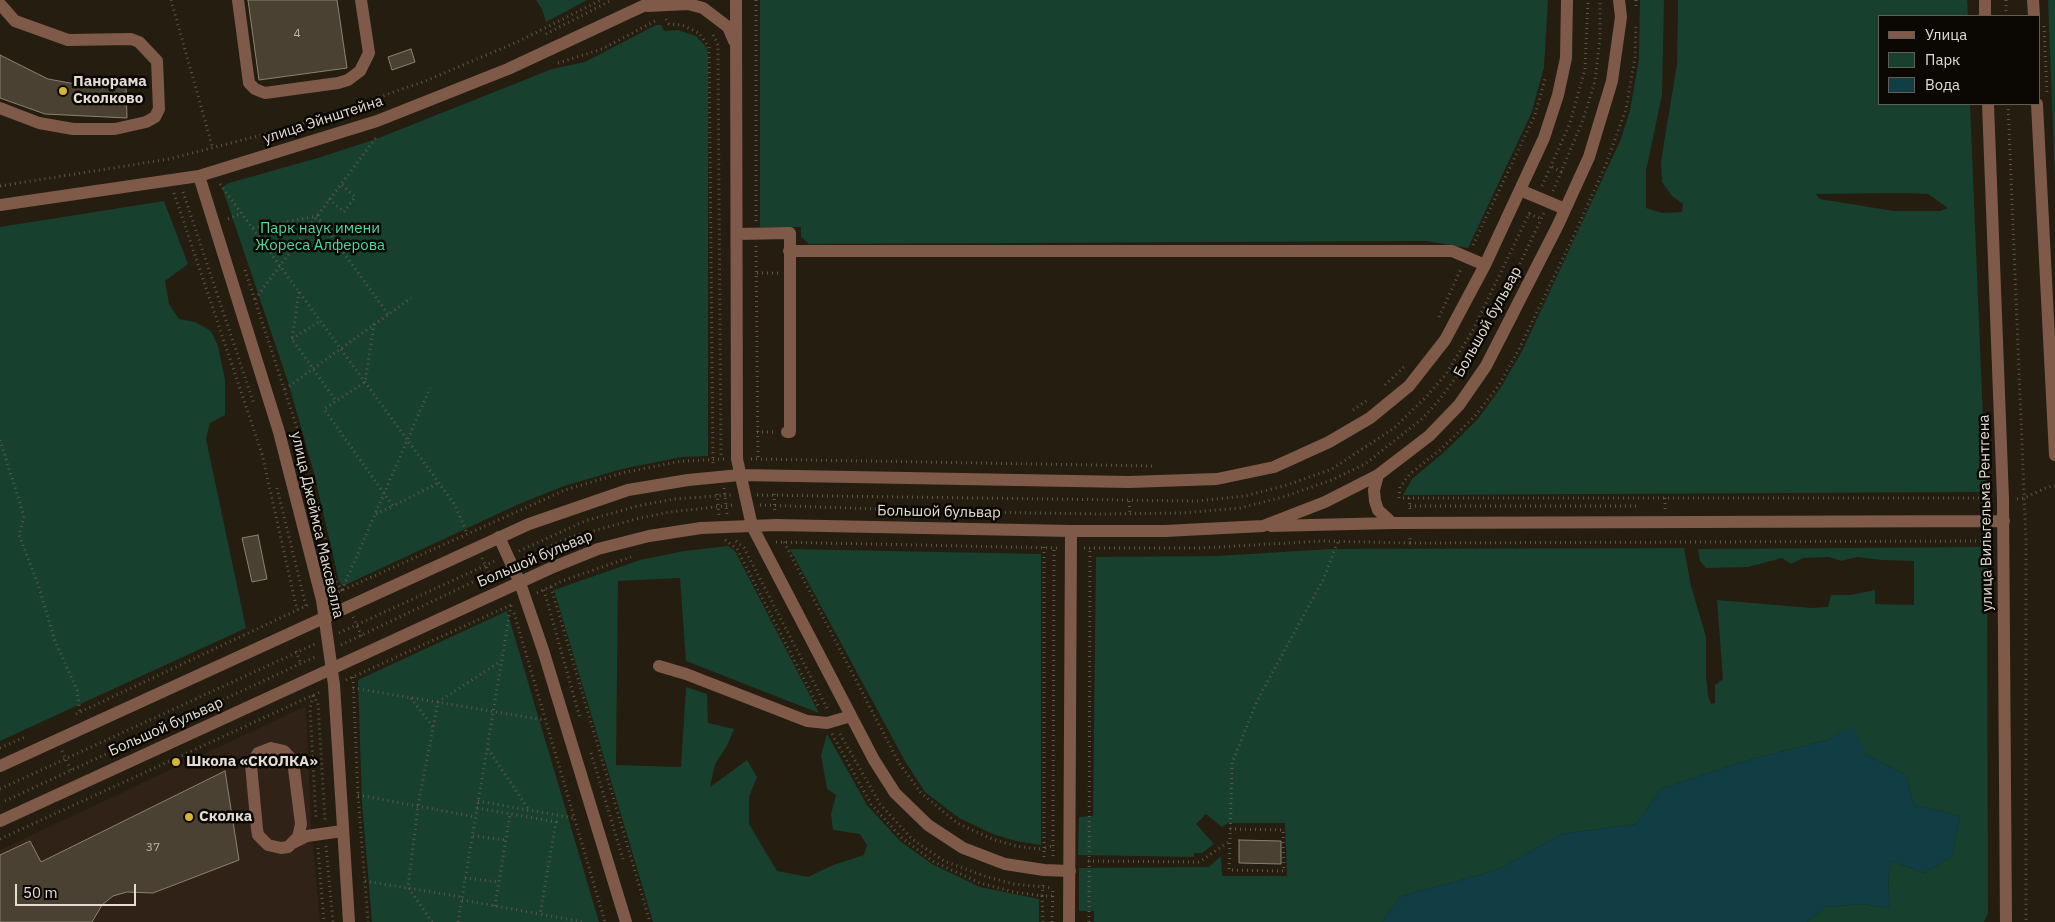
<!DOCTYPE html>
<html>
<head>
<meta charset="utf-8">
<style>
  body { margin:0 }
  #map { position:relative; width:2055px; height:922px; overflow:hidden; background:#251d0f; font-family:"IBM Plex Sans",sans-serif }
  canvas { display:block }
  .legend { position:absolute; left:1878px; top:15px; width:162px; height:90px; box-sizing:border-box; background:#0b0804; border:1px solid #615d57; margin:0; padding:6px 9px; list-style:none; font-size:15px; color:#e2dcd3 }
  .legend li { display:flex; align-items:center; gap:10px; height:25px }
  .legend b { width:25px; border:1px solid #615d57 }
  .scale { position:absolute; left:15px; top:884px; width:121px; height:22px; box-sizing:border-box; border:2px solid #e2dcd3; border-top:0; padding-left:6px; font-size:15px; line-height:18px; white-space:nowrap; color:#e2dcd3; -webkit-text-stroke:4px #0b0804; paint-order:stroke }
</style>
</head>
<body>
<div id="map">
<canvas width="2055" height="922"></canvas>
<ul class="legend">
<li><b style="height:6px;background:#7f5a49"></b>Улица</li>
<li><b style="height:14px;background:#17402e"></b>Парк</li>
<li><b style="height:14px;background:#113e45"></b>Вода</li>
</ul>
<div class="scale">50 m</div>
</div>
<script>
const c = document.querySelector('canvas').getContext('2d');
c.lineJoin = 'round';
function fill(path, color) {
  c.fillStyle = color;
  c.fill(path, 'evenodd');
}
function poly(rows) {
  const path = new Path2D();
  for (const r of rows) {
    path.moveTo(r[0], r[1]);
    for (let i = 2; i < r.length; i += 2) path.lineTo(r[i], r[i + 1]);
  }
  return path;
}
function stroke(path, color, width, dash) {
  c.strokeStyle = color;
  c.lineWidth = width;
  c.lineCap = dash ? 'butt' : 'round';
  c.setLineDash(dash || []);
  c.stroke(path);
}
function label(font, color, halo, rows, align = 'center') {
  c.font = font + ' "IBM Plex Sans",sans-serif';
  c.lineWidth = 5;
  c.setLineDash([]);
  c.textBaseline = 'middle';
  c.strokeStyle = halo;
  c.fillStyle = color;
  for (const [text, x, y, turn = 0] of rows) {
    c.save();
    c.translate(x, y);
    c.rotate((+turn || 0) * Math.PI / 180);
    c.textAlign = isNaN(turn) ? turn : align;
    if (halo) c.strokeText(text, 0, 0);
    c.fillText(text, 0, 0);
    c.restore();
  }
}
const education = poly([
  [306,706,311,827,320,922,0,922,0,850]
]);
const green = poly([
  [536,0,587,0,546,22,542,9],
  [760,0,1548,0,1544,68,1531,114,1468,248,1426,241,809,244,801,237,801,227,760,227],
  [1640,0,1664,0,1662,95,1646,171,1646,208,1662,213,1682,212,1683,204,1672,196,1662,182,1661,161,1677,64,1678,0,1967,0,1968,16,1879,16,1879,104,1970,104,1986,492,1403,495,1412,479,1442,454,1478,419,1501,387,1522,351,1621,139,1630,110,1639,59],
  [1904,193,1928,194,1948,208,1940,211,1894,211,1820,199,1816,194],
  [2048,0,2055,0,2055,184],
  [656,25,661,25,664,31,678,30,696,36,707,48,708,56,708,456,682,457,622,469,564,486,519,504,343,586,339,581,313,469,288,382,222,187,229,183,321,157,376,139,552,69,585,62],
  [164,201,188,264,165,281,169,304,179,319,195,322,211,331,218,346,225,380,225,415,210,423,206,439,246,628,0,741,0,227],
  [728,546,735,551,819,713,686,661,680,578,618,581,616,765,681,767,686,687,707,694,708,723,734,729,727,746,715,764,710,787,747,760,757,777,749,797,749,824,777,871,808,877,833,865,864,855,867,845,860,834,833,830,831,814,836,795,827,789,821,755,827,734,867,805,900,841,932,864,980,887,1039,899,1039,922,653,922,554,590,640,560,684,551],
  [1987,547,1988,913,1984,922,1807,922,1825,907,1861,904,1890,908,1888,880,1891,861,1924,873,1952,857,1960,816,1914,805,1906,775,1865,754,1852,727,1827,740,1745,761,1661,789,1636,824,1562,834,1497,870,1399,897,1382,922,1094,922,1094,911,1079,911,1079,868,1209,867,1221,856,1222,876,1287,876,1285,823,1228,823,1222,827,1206,814,1196,824,1214,844,1202,853,1194,853,1194,857,1078,855,1079,817,1093,816,1096,557,1217,556,1330,549,1684,548,1691,586,1706,637,1706,675,1708,696,1711,704,1715,703,1715,685,1723,679,1717,600,1812,608,1828,607,1831,595,1851,595,1875,590,1875,604,1914,605,1914,561,1881,560,1857,557,1841,561,1829,557,1803,558,1791,564,1782,558,1748,567,1706,568,1700,561,1698,549],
  [790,549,1041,554,1041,845,1016,841,993,834,959,818,925,792,905,761],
  [507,611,599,922,372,922,362,803,358,680]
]);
const water = poly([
  [1853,726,1865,754,1906,775,1914,805,1960,816,1952,857,1924,873,1891,861,1888,880,1890,908,1861,904,1825,907,1807,922,1382,922,1399,897,1497,870,1562,834,1636,824,1661,789,1745,761,1827,740]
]);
const building = poly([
  [248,0,337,0,347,68,259,80,248,0],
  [411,49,415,62,392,70,388,57,411,49],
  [0,55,48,79,81,85,126,85,127,118,45,114,0,98,0,55],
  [258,535,267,579,252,582,242,538,258,535],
  [225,771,239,860,153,893,127,892,113,896,102,905,92,922,0,922,0,855,30,841,41,862,225,771],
  [1239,840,1281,841,1281,864,1239,863,1239,840]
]);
const path = poly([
  [171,0,213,149],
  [756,0,756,222],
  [1636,0,1636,9],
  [2006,0,2006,16],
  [666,19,669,24,682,25,699,33,709,47,713,466],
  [2044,26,2047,94],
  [546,34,612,0],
  [713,35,718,45,718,61,721,455],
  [558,63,602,49,657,20],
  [2008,104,2026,541,2026,922],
  [1552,167,1562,172],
  [220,184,455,505,467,533],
  [0,186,169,159,289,128,423,82,517,42,601,0],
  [1542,186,1570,123,1585,69,1588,0],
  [1553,191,1583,120,1595,81,1600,38,1600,0],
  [183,192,254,404],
  [174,193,262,454,297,610],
  [329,199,344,212,355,197,341,184],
  [1529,214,1542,219],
  [228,219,242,213],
  [253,228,317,216,388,314],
  [1473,245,1535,115,1545,79],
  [756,246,758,459],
  [245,270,301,440,334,577,342,591],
  [757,273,778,273],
  [1507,291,1544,213],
  [299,292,292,339,336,401],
  [255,299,378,135],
  [1439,317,1461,269],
  [374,324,365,382,324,409,393,506,438,483],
  [292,339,320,321],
  [1385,385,1406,365],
  [285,389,411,298],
  [1353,410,1369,399],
  [757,432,774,432],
  [0,440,24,516,19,535,38,584,55,641,77,690,80,712],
  [751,459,1152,466],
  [277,488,306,606],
  [724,488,727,514],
  [717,494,719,515],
  [774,494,775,513],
  [757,495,1197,501,1245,496,1287,485,1332,469,1394,428,1427,396,1446,374,1473,330,1531,210],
  [1409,498,1399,498,1400,487,1410,474,1440,450,1475,416,1499,385,1519,349,1576,231,1606,164,1626,109,1635,58,1636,23],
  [1665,498,1665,510],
  [2017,499,2024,498,2048,487,2055,486],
  [1129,501,1130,515],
  [760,505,969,512,1102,514,1183,513,1240,508,1283,497,1332,480,1365,464,1423,418,1439,400,1460,372,1489,325],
  [1410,506,1636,506],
  [1410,509,1409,498,1989,498],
  [376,514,393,506],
  [725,540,737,549,819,708],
  [736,541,744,548,828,710],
  [776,542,1057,548],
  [784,542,899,763,921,793,957,823,992,839,1016,846,1038,849,1044,848,1044,547],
  [1410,543,1990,541],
  [1084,548,1201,548,1322,541,1410,543,1410,536],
  [519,551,585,521,637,506,674,499,731,495],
  [482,558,492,580],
  [524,558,571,537,640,518,670,512,734,505],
  [551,587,650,922],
  [342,590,430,388],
  [544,590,580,718],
  [537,593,562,581,631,557],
  [334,594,565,490,622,473,682,461,724,459],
  [514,613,605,922],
  [353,617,362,637],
  [339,633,495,561],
  [341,645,500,569],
  [296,651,301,664],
  [353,677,358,795,368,922],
  [346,680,513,604],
  [353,688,544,720],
  [313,695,318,703,325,820],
  [313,696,310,708,316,819],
  [411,698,433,727],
  [76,714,310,604],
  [832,734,871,804,902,838,934,862,980,883,1014,892,1042,896,1043,922],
  [840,734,880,804,912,839,944,861,987,877,1014,884,1053,888],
  [0,748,25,737],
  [488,749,529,810],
  [62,751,71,770],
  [591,753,623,859],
  [0,789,315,644],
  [358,795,476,817],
  [5,801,317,656],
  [478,801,573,818],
  [477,808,556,822,540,914,582,922],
  [1230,829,1283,830,1284,871,1229,870,1230,841,1232,763,1257,701,1324,578,1338,541],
  [473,836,506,840],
  [0,839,322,691],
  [326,846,333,922],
  [318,848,324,922],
  [1053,856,1054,548],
  [1044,857,1044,848,1054,846],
  [1088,861,1199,862,1230,841],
  [465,878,499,882],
  [365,881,462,897],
  [1043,885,1042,896,1053,896],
  [462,900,540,914],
  [495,906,510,814],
  [432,922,408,887,418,806,438,702,501,661],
  [458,922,511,605],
  [1052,922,1053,888],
  [1089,922,1090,548]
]);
const minor = poly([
  [238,0,249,83,255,89,265,93,338,83,348,80,360,71,369,53,361,0],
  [736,0,737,459,752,526,874,760,895,793,928,825,963,848,1005,864,1044,870,1070,871],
  [1985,0,1985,16],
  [2033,0,2034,16],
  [0,4,15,21,68,40,131,39,139,42,157,61,159,109,155,117,146,122,115,129,73,129,39,123,0,108],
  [648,6,688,4,703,8,728,27,734,41],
  [1988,104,2003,499,2006,922],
  [2037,104,2055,455],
  [199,176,279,432,322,600,334,685,349,922],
  [1520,190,1565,209],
  [0,205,199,176,377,121,508,69,656,0],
  [737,234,790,233,790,432,787,432],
  [789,251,1452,251,1485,265],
  [1378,475,1374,490,1375,501,1378,510,1392,523],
  [1271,526,1392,523,2004,521],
  [499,537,520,583,543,650,626,922],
  [659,666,686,674,807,721,827,723,851,716],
  [271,748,284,751,293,761,301,824,298,837,288,847,281,848,268,845,258,835,257,829,251,765,258,753,271,748],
  [0,766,529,524,628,490,688,480,740,475,1129,482,1217,479,1274,467,1329,442,1370,418,1409,386,1445,340,1485,265,1544,138,1558,95,1566,58,1567,0],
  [0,821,551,568,598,549,649,536,701,528,776,525,1071,531,1165,531,1263,526,1325,502,1378,475,1429,436,1459,405,1486,366,1558,225,1589,157,1612,81,1621,17,1619,0],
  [293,843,307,836,342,831],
  [1069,922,1071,531]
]);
const markers = [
  [63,91,5,"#d8b434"],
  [176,762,5,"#d8b434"],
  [189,817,5,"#d8b434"]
];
const numberNames = [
  ["4",297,34],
  ["37",153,848]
];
const poiNames = [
  ["Панорама",73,82],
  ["Сколково",73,99],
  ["Школа «СКОЛКА»",186,762],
  ["Сколка",199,817]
];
const streetNames = [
  ["улица Эйнштейна",323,120,-18],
  ["Большой бульвар",1488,322,-61],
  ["Большой бульвар",939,512,1],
  ["улица Вильгельма Рентгена",1986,513,-91],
  ["улица Джеймса Максвелла",317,525,77],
  ["Большой бульвар",535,559,-23],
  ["Большой бульвар",166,727,-24]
];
const parkNames = [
  ["Парк наук имени",320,229],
  ["Жореса Алферова",320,246]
];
fill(education, '#312217');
fill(green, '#17402e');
fill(water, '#113e45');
fill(building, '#4a4133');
stroke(building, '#8c8272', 1);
stroke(path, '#5e574a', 3, [1, 4]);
stroke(minor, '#7f5a49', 12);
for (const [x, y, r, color] of markers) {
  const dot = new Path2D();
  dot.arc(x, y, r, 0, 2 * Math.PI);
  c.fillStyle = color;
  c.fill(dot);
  stroke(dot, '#0b0804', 2);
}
label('12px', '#bcb5ab', null, numberNames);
label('bold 15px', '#e2dcd3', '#0b0804', poiNames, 'left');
label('15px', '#e2dcd3', '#0b0804', streetNames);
label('15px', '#46dda1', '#0b0804', parkNames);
</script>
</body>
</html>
